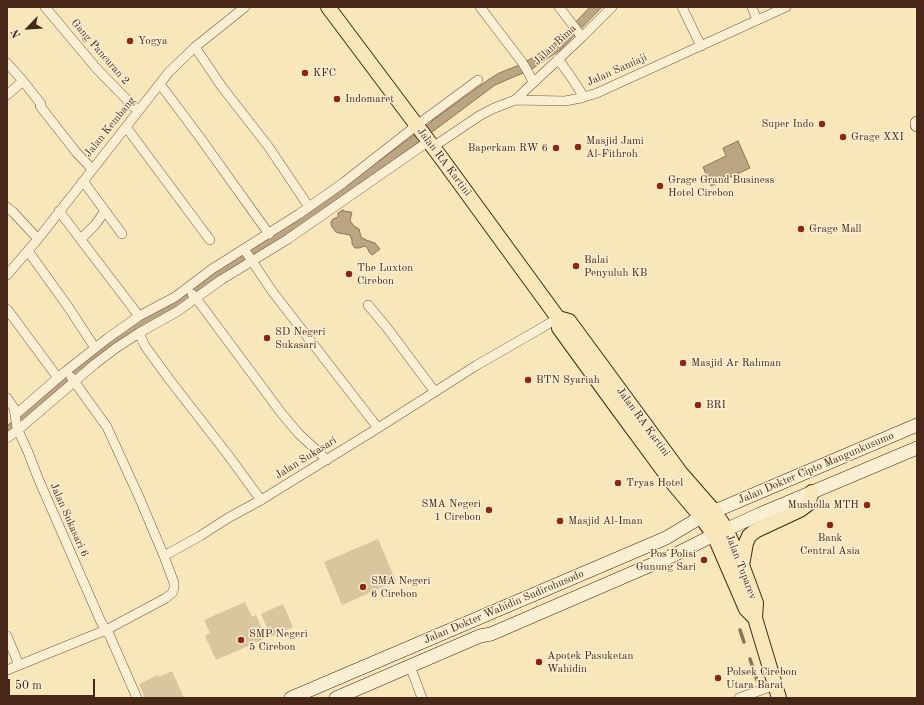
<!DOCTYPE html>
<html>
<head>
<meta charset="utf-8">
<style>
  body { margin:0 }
  #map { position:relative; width:924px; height:705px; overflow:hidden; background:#f7e7ba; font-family:"Old Standard TT",serif }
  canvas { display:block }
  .frame { position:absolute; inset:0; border:8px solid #482618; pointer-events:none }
  .north { position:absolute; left:8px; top:8px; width:40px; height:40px; -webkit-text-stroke:3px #faefd2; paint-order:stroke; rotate:245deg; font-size:11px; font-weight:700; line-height:16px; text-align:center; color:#482618 }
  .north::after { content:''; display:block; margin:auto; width:14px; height:18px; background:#482618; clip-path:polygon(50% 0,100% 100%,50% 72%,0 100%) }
  .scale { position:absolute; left:8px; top:679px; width:87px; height:18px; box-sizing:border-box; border:2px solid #482618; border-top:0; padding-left:5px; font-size:12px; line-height:14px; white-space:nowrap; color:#482618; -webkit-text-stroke:3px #faefd2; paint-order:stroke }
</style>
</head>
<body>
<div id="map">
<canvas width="924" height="705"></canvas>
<div class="frame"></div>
<div class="north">N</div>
<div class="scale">50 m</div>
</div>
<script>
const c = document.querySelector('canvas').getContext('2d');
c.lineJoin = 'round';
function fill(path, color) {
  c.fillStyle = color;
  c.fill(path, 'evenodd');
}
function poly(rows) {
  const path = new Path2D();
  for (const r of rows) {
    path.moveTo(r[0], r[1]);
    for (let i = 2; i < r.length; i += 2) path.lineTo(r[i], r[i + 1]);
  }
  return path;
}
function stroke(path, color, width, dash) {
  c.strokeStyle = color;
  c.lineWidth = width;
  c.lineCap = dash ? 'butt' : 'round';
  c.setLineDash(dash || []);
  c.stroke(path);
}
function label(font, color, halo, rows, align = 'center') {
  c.font = font + ' "Old Standard TT",serif';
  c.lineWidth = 3;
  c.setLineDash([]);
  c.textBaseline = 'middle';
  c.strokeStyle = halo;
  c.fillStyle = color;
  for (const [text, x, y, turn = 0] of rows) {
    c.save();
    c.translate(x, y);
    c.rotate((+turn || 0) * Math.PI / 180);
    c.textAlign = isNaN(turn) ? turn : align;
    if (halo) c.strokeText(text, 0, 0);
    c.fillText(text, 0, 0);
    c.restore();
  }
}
const green = poly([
  [378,539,396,581,342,605,324,562],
  [245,602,252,617,256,615,266,638,216,660,205,636,210,633,204,620],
  [283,604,293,627,271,637,261,614],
  [172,671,184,698,145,698,139,684,158,675,159,677]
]);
const water = poly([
  [590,7,602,7,561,49,557,52,529,71,518,75,495,85,416,144,277,242,193,298,139,330,7,435,7,426,70,371,139,319,213,273,383,158,430,123,433,120,488,80,499,73,522,64,550,47,570,28,590,7],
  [738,141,750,168,711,186,703,167,726,156,723,148,738,141],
  [343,210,344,211,351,212,352,213,350,220,351,222,354,226,359,229,361,237,366,240,375,243,380,249,372,255,369,252,368,249,365,246,359,248,355,248,352,244,352,240,350,235,339,233,336,232,332,227,331,224,331,222,333,219,338,217,338,213,343,210]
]);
const stream = poly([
  [740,630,744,642],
  [750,659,757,680]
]);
const street = poly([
  [45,7,97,69,138,111],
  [480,7,522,62,528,72,533,82],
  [559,7,582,37],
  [682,7,701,46],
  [752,7,757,20],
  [195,47,222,87,268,146,309,207],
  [558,59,571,77,584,97],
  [7,63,23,81,7,95],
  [23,81,41,104,40,106,76,152,92,169],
  [160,84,201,139,269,234],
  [515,100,582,37,612,7],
  [126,127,210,240],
  [433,147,479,116,492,109,515,100,565,101,581,98,597,93,786,7],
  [83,181,122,234],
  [7,207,13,212,38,239],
  [59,211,139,316],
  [81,239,95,225,105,211],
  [244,249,272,291,378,428],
  [28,251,69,308,95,348],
  [7,275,38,239,169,72,195,47,245,7],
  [192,294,196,298,221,280,288,239,429,141],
  [368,305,388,329,435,392],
  [7,309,58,378],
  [139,333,145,346,169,379,228,455,261,500],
  [71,377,107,427,139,497,164,556],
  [7,398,14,408,17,428,28,452,38,478,101,622,109,634,137,698],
  [15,415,66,371,108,338,139,316,175,297,212,269,299,214,343,183,417,125,478,80],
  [7,438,18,430,95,364,116,348,139,333,178,311,196,298,282,414,299,434,327,460],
  [7,636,19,665],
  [410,666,422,698],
  [7,670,106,630,166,598,172,593,174,588,174,583,164,556,200,536,228,518,261,500,378,428,477,365,538,330,558,318],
  [739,698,775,685]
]);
const secondary = poly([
  [917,123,917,125],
  [291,698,666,538,701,517,917,425],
  [336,698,480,636,491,634,674,555,714,535,758,515,917,448]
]);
const primary = poly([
  [328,7,442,159,558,318,559,328,612,401,671,481,701,517,714,535,746,609,755,618],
  [558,318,569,321,680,472,714,511,726,529,742,565,756,603,755,618,779,698],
  [742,565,746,543,749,536,755,531,800,510,808,504,812,492]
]);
const markers = [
  [130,41,4,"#8f2418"],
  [305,73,4,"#8f2418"],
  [337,99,4,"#8f2418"],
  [822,124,4,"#8f2418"],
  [843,137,4,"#8f2418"],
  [578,147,4,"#8f2418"],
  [556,148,4,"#8f2418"],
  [660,186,4,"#8f2418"],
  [801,229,4,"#8f2418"],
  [576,266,4,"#8f2418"],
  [349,274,4,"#8f2418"],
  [267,338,4,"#8f2418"],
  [683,363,4,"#8f2418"],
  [528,380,4,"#8f2418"],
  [698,405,4,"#8f2418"],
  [618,483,4,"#8f2418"],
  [867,505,4,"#8f2418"],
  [489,510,4,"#8f2418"],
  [560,521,4,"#8f2418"],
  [830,525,4,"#8f2418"],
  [704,560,4,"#8f2418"],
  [363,587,4,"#8f2418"],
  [241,640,4,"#8f2418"],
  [539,662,4,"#8f2418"],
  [718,678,4,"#8f2418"]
];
const poiNames = [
  ["Yogya",138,41],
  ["KFC",313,73],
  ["Indomaret",345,99],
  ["Super Indo",814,124,"right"],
  ["Grage XXI",851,137],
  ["Masjid Jami",586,141],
  ["Al-Fithroh",586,154],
  ["Baperkam RW 6",548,148,"right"],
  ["Grage Grand Business",668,180],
  ["Hotel Cirebon",668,193],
  ["Grage Mall",809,229],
  ["Balai",584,260],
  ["Penyuluh KB",584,273],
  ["The Luxton",357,268],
  ["Cirebon",357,281],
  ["SD Negeri",275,332],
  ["Sukasari",275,345],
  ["Masjid Ar Rahman",691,363],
  ["BTN Syariah",536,380],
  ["BRI",706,405],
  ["Tryas Hotel",626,483],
  ["SMA Negeri",481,504,"right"],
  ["1 Cirebon",481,517,"right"],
  ["Musholla MTH",859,505,"right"],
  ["Masjid Al-Iman",568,521],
  ["Bank",830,538,"center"],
  ["Central Asia",830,551,"center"],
  ["Pos Polisi",696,554,"right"],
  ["Gunung Sari",696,567,"right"],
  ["SMA Negeri",371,581],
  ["6 Cirebon",371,594],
  ["SMP Negeri",249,634],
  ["5 Cirebon",249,647],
  ["Apotek Pasuketan",547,656],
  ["Wahidin",547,669],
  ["Polsek Cirebon",726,672],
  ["Utara Barat",726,685]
];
const streetNames = [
  ["Jalan Bima",555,45,-43],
  ["Gang Pancuran 2",100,52,49],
  ["Jalan Samiaji",617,70,-24],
  ["Jalan Kembang",110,127,-51],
  ["Jalan RA Kartini",444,162,53],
  ["Jalan RA Kartini",643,422,54],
  ["Jalan Sukasari",306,458,-32],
  ["Jalan Dokter Cipto Mangunkusumo",816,468,-23],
  ["Jalan Sukasari 6",69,520,66],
  ["Jalan Tuparev",741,567,69],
  ["Jalan Dokter Wahidin Sudirohusodo",504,607,-23]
];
fill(green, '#d9c69e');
fill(water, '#bca583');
stroke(water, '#8e7258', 1);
stroke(stream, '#8e7258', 3.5);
stroke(street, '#745640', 10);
stroke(secondary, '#482618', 14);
stroke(primary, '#482618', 16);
stroke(street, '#faefd2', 9);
stroke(secondary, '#faefd2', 13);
stroke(primary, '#f7e7ba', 14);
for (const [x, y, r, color] of markers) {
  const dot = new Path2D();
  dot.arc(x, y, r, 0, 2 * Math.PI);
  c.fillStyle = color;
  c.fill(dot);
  stroke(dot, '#faefd2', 1.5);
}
label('11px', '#482618', '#faefd2', poiNames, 'left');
label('11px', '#482618', '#faefd2', streetNames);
</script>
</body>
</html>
